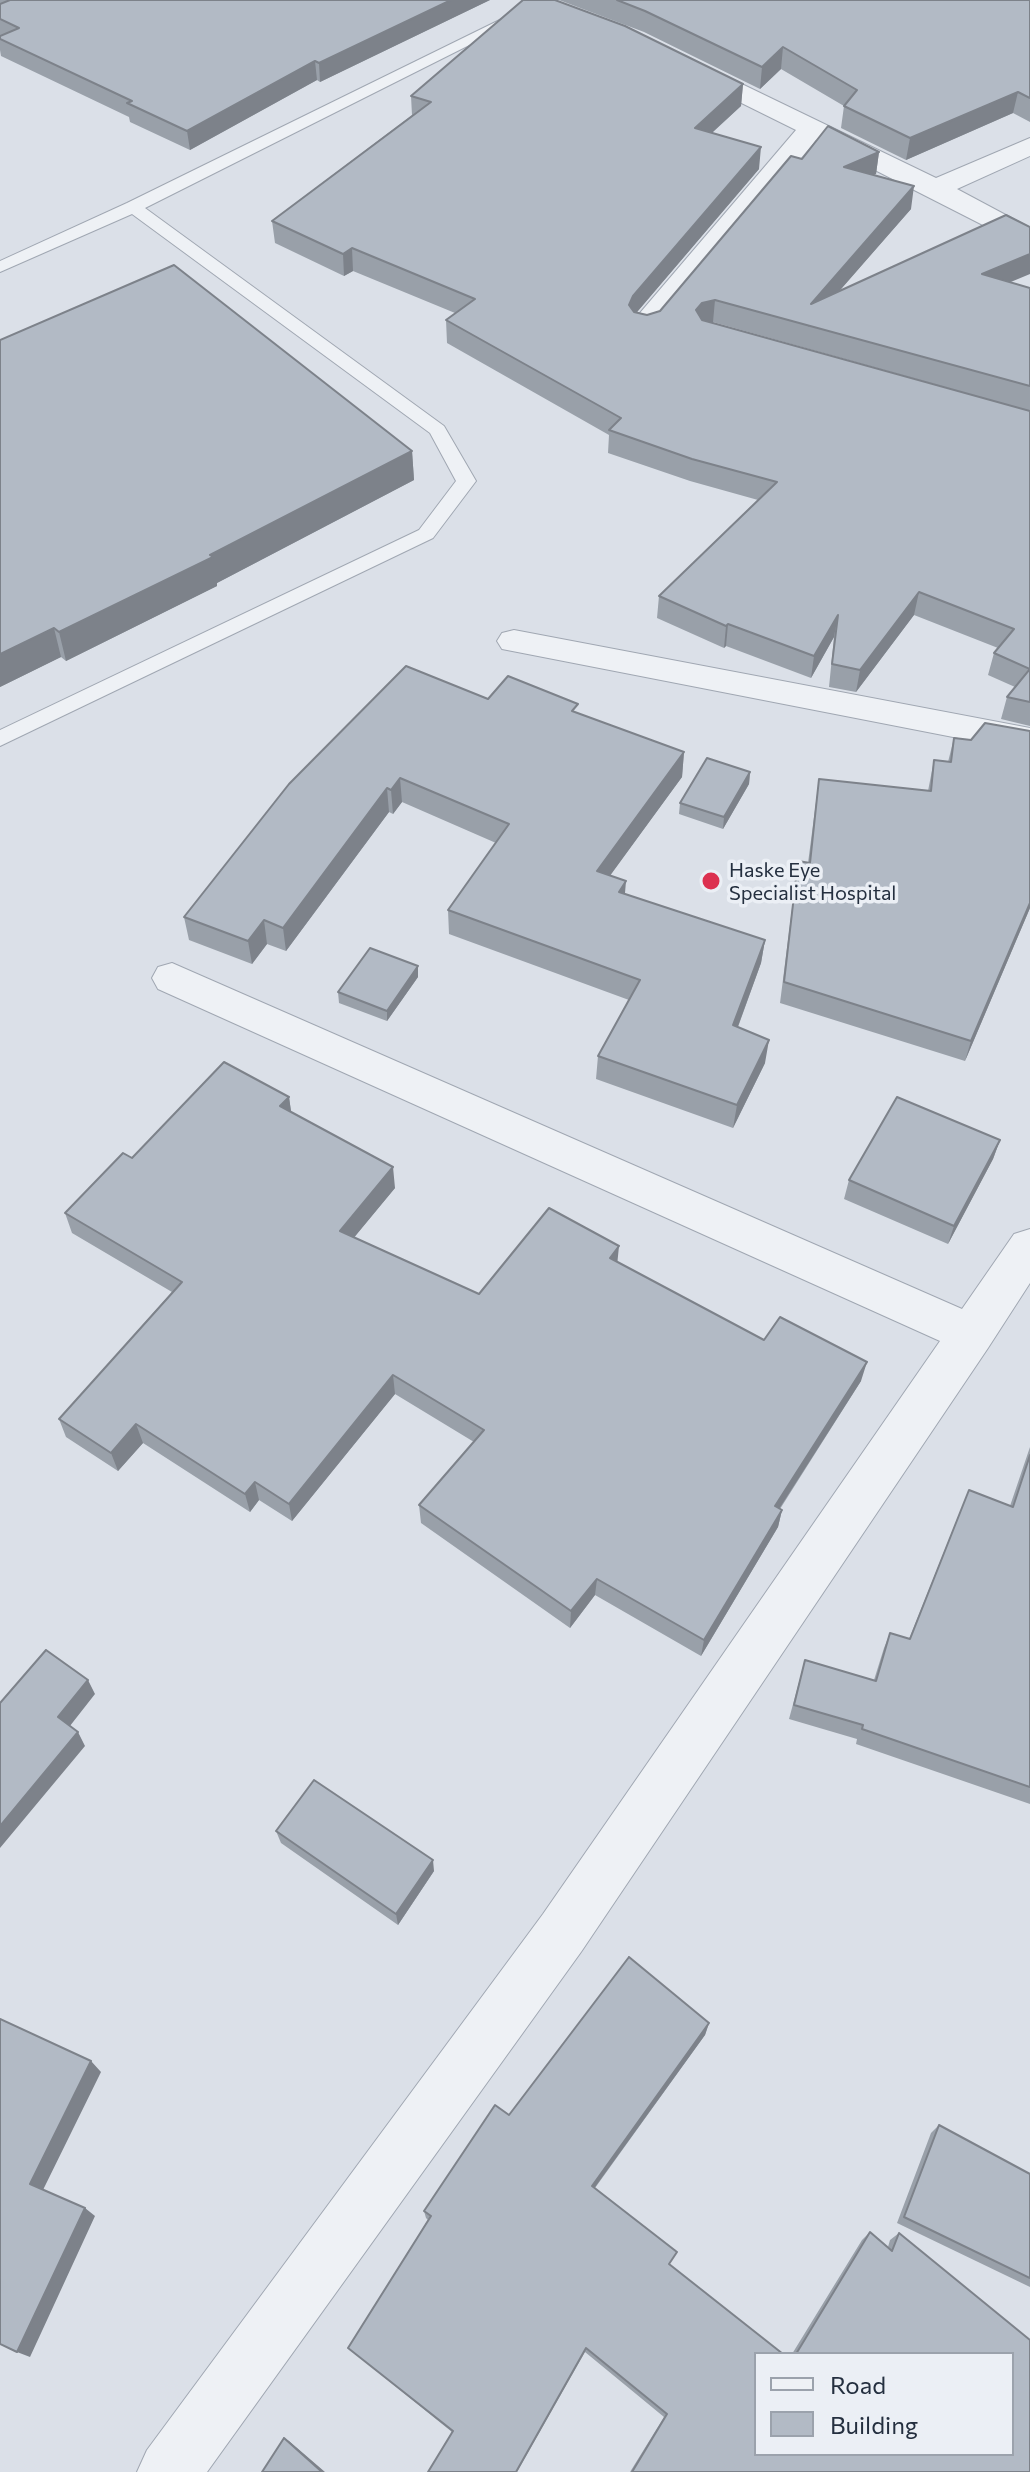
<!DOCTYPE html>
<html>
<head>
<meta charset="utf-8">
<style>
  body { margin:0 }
  #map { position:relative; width:1030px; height:2472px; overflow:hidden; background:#dbe0e8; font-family:Commissioner,sans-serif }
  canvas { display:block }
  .legend { position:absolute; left:754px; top:2352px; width:260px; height:104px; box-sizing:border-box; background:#ebeff5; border:2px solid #9ba2ac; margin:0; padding:10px 14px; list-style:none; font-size:24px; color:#242f3f }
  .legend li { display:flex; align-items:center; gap:16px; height:40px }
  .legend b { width:40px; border:2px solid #9ba2ac }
</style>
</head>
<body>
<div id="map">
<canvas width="1030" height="2472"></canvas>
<ul class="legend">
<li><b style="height:10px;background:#eef1f5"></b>Road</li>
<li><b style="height:22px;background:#b2bac5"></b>Building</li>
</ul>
</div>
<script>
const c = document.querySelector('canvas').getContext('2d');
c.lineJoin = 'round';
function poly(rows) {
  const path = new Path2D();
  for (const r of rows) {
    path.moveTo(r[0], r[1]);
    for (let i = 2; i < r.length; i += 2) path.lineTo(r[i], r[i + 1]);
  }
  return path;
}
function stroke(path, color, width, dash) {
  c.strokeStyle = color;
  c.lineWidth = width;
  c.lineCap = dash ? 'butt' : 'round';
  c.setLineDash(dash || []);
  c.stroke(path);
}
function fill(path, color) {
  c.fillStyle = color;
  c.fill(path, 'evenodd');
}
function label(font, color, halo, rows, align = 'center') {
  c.font = font + ' Commissioner,sans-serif';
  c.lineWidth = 7;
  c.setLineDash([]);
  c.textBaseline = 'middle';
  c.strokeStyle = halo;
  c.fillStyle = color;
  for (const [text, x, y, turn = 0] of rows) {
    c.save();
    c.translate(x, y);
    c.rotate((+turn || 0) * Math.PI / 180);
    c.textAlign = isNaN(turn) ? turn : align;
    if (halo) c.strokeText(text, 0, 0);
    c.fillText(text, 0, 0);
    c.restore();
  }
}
const service = poly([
  [518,11,523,12,523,18,145,208,444,426,476,481,473,485,433,538,0,746,0,730,419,530,456,481,430,433,132,214,0,272,0,261,127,203,518,11]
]);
const minor = poly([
  [690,59,936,178,1030,138,1030,156,957,189,1030,228,1030,249,816,140,656,332,645,335,634,332,630,326,634,320,796,130,681,73,677,67,681,61,690,59],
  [514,630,1030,728,1030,752,502,649,497,641,502,633,514,630],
  [172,963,962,1309,1014,1234,1030,1229,1030,1283,988,1348,581,1952,207,2472,137,2472,147,2450,543,1914,940,1341,158,989,152,978,158,967,172,963]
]);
const wall = poly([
  [0,0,490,0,320,82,317,80,190,150,130,122,129,117,1,56,0,50],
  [559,0,1030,0,1030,122,1013,113,906,160,841,128,844,106,781,69,760,89,644,32],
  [743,84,741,106,712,133,759,169,636,313,647,315,660,311,802,159,879,152,876,174,873,175,911,209,838,292,1010,282,1030,288,1030,411,713,322,710,323,1030,411,1030,726,1001,719,1007,697,1015,687,988,675,994,653,998,648,914,615,856,692,829,687,834,637,811,678,726,646,724,648,657,618,659,596,758,500,690,481,608,453,609,435,447,343,446,320,455,313,353,271,344,276,275,243,272,221,412,115,411,96],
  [0,340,412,451,414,480,217,583,217,586,66,661,61,657,0,687],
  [488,699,577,713,684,752,682,777,610,875,625,894,765,940,761,963,738,1027,765,1063,733,1128,596,1079,598,1056,629,1000,449,934,448,910,496,843,402,802,393,814,389,812,286,951,267,944,252,964,189,940,184,917],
  [1030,731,1030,908,965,1061,780,1003,798,861,808,863,819,779,928,791,934,760,948,762,954,738,971,740],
  [750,772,749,784,723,829,679,814,680,803],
  [418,977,387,1021,339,1003,338,992],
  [289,1097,291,1112,395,1188,354,1237,479,1294,617,1262,764,1340,861,1381,780,1509,782,1510,778,1527,701,1656,595,1595,570,1628,421,1523,419,1505,474,1442,395,1394,292,1521,259,1500,250,1512,143,1443,118,1471,66,1437,59,1419,172,1292,72,1233,65,1213,132,1158],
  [1000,1140,993,1159,948,1244,844,1199,849,1180],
  [1030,1447,1030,1804,856,1744,857,1739,789,1719,805,1660,874,1680,884,1648,890,1633,909,1639,962,1507,1010,1506],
  [276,1831,434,1871,398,1925,281,1843],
  [629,1957,709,2023,705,2035,595,2188,677,2252,669,2264,783,2354,756,2354,756,2454,1012,2454,1012,2354,792,2354,862,2240,870,2232,888,2247,890,2240,899,2233,1030,2340,1030,2472,630,2472,664,2417,585,2352,517,2472,428,2472,452,2432,348,2348,428,2220,426,2218,424,2211,495,2105,509,2115],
  [939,2125,1030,2174,1030,2287,897,2223,931,2133]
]);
const shadedWall = poly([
  [451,0,490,0,320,82,319,63],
  [783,47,781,69,760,89,762,67],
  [315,61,317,80,190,150,187,131],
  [743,84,741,106,693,150,695,128],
  [1018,92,1013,113,906,160,910,138],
  [761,147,759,169,632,318,629,305,633,296],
  [879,152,876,174,840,189,844,167],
  [914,186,911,209,808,327,811,304],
  [352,248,353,271,344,276,343,254],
  [1030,254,1030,274,977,296,982,274],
  [715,300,713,322,700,325,696,310,702,303],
  [412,451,414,480,217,583,217,586,66,661,59,632],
  [919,592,914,615,856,692,860,670],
  [838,615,834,637,811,678,814,656],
  [728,624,726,646,724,648,726,626],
  [54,628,61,657,0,687,0,654],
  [684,752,682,777,596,895,597,871],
  [750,772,749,784,723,829,724,817],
  [400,778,402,802,393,814,391,790],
  [387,788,389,812,286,951,283,928],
  [626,881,624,905,619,892],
  [1030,903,1030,908,965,1061,971,1041],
  [264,920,267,944,252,964,248,941],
  [765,940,761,963,730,1048,733,1025],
  [418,966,418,977,387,1021,387,1011],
  [769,1040,765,1063,733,1128,737,1105],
  [289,1097,292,1118,280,1106],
  [1000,1140,993,1159,948,1244,954,1226],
  [393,1167,395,1188,343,1251,340,1231],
  [619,1246,617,1266,610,1258],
  [867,1362,861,1381,770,1523,775,1506],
  [393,1375,395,1394,292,1521,289,1504],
  [136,1424,143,1443,118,1471,111,1453],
  [255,1482,259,1500,250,1512,245,1494],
  [782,1510,778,1527,701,1656,704,1640],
  [597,1579,595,1595,570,1628,571,1611],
  [88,1680,95,1694,66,1731,58,1717],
  [78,1732,85,1746,0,1848,0,1826],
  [433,1860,434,1871,398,1925,396,1914],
  [709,2023,705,2035,590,2194,592,2186],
  [91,2061,101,2072,42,2192,30,2184],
  [85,2208,95,2216,30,2357,17,2352],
  [284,2438,289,2441,325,2472,322,2472]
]);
const building = poly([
  [10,0,451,0,319,63,315,61,187,131,127,103,132,101,0,39,0,36,19,28,0,19,0,4,10,0],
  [523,0,555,0,625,26,743,84,695,128,761,147,633,296,629,305,634,312,647,315,660,311,791,156,802,159,828,126,879,152,844,167,914,186,811,304,1006,215,1030,227,1030,254,982,274,1030,288,1030,386,715,300,702,303,696,310,702,320,1030,411,1030,669,994,653,1014,629,919,592,860,670,832,664,838,615,814,656,728,624,726,626,659,596,777,482,692,459,609,430,621,418,446,320,475,299,352,248,343,254,272,221,431,102,411,96,523,0],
  [617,0,1030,0,1030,98,1018,92,910,138,844,106,857,90,783,47,762,67,645,11,617,0],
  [174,265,412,451,210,555,213,557,59,632,54,628,0,654,0,340,174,265],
  [406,666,488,699,508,676,578,704,572,711,684,752,597,871,626,881,619,892,765,940,733,1025,769,1040,737,1105,598,1056,640,980,448,910,509,824,400,778,391,790,387,788,283,928,264,920,248,941,184,917,289,784,406,666],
  [1030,669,1030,702,1007,697,1030,669],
  [985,723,1030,731,1030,903,971,1041,784,982,798,861,810,863,819,779,931,791,934,760,951,762,954,738,971,740,985,723],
  [707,758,750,772,724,817,680,803,707,758],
  [370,948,418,966,387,1011,338,992,370,948],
  [224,1062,289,1097,280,1106,393,1167,340,1231,479,1294,549,1208,619,1246,610,1258,764,1340,780,1317,867,1362,775,1506,782,1510,704,1640,597,1579,571,1611,419,1505,484,1430,393,1375,289,1504,255,1482,245,1494,136,1424,111,1453,59,1419,182,1282,65,1213,123,1153,132,1158,224,1062],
  [897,1097,1000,1140,954,1226,849,1180,897,1097],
  [1030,1455,1030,1787,862,1729,863,1725,794,1705,805,1660,876,1681,890,1633,910,1639,969,1490,1013,1507,1030,1455],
  [46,1650,88,1680,58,1717,78,1732,0,1826,0,1703,46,1650],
  [314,1780,433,1860,396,1914,276,1831,314,1780],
  [629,1957,709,2023,592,2186,677,2252,669,2264,783,2354,756,2354,756,2454,1012,2454,1012,2354,796,2354,870,2232,892,2251,899,2233,1030,2340,1030,2472,632,2472,667,2414,586,2348,516,2472,428,2472,453,2431,348,2348,431,2216,424,2211,495,2105,509,2115,629,1957],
  [0,2019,91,2061,30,2184,85,2208,17,2352,0,2344,0,2019],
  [939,2125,1030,2174,1030,2278,904,2217,939,2125],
  [284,2438,322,2472,262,2472,284,2438]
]);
const markers = [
  [711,881,10,"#dc3150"]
];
const poiNames = [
  ["Haske Eye",729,870],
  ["Specialist Hospital",729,893]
];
stroke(service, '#a0a7b2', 2);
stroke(minor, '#a0a7b2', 2);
fill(service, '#eef1f5');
fill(minor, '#eef1f5');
fill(wall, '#99a0a9');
fill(shadedWall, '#7d828a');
fill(building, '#b2bac5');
stroke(building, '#7d828a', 2);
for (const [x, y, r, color] of markers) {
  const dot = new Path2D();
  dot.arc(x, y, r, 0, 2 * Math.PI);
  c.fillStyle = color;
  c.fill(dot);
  stroke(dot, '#ebeff5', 3);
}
label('20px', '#242f3f', '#ebeff5', poiNames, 'left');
</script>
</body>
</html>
